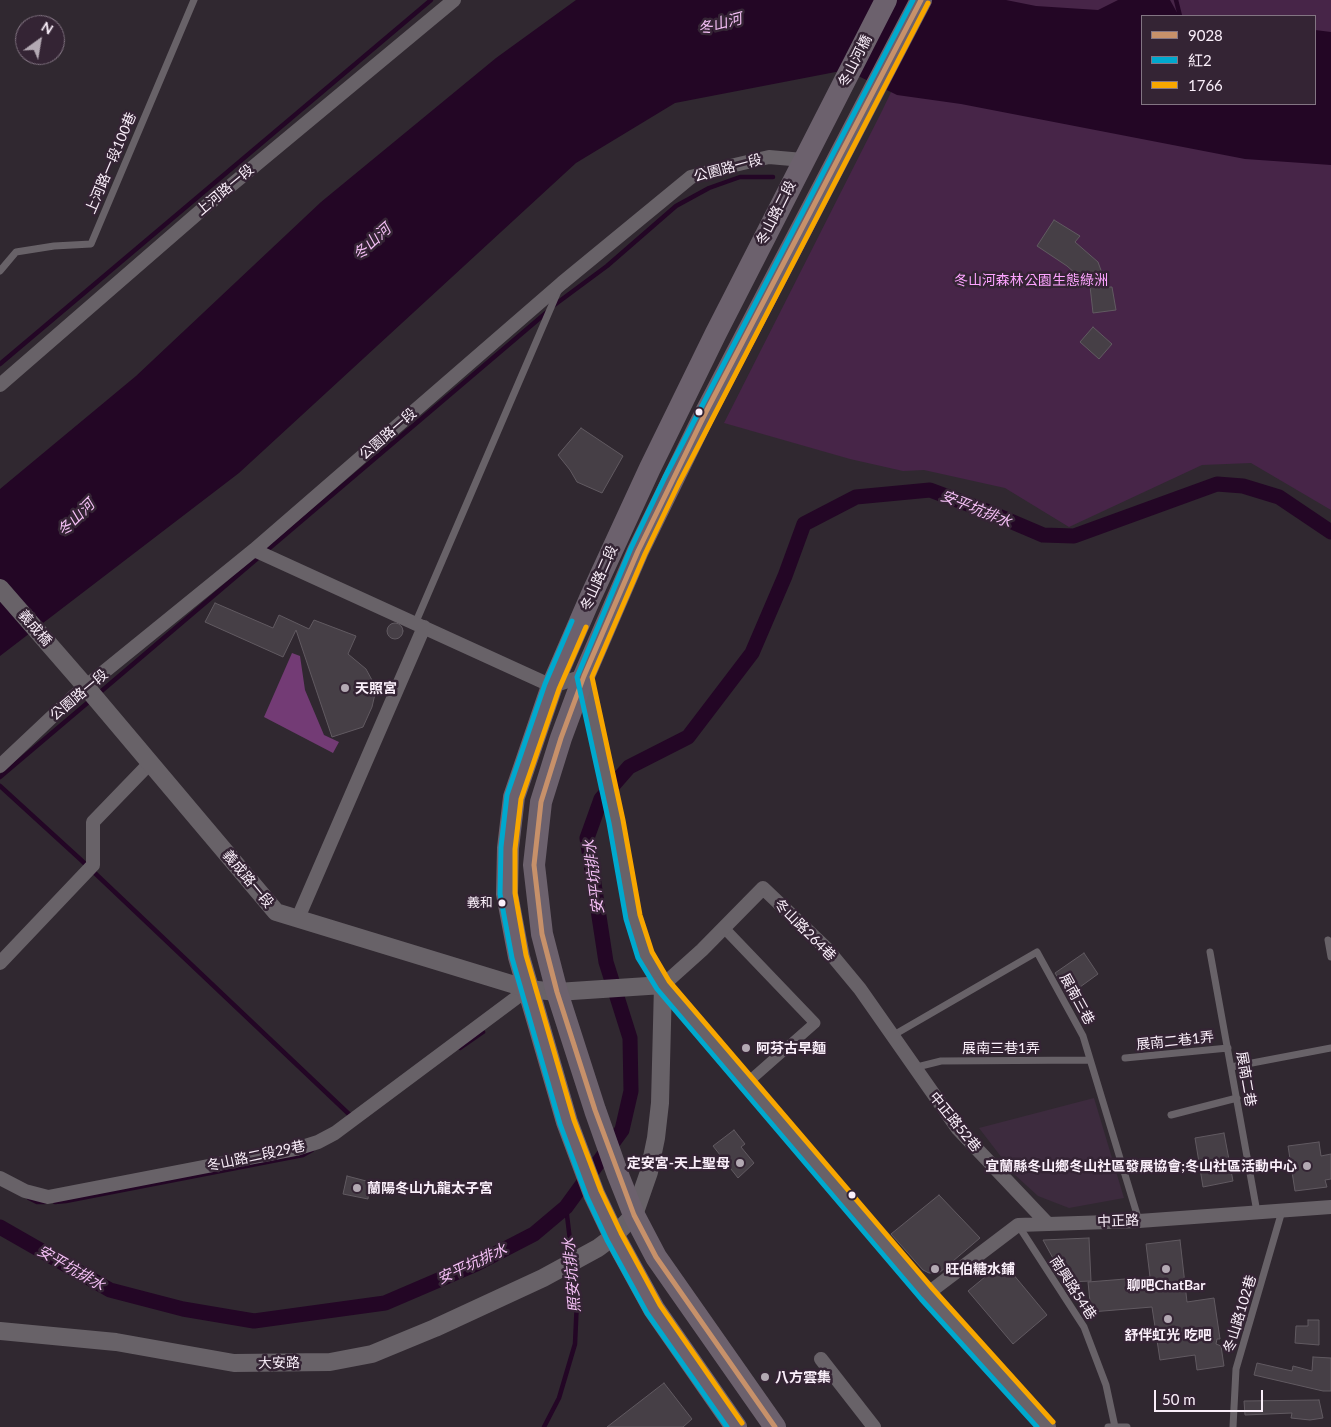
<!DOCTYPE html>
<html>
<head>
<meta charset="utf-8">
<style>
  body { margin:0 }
  #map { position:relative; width:1331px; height:1427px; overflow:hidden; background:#302830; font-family:Lato,"Noto Sans TC",sans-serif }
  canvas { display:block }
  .legend { position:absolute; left:1141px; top:15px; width:175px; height:90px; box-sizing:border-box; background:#342434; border:1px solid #837583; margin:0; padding:6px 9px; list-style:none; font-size:15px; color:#faeffa }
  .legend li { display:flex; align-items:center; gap:10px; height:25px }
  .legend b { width:25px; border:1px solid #837583 }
  .north { position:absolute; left:15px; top:15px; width:50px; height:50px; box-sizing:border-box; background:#342434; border:1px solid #837583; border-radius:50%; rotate:32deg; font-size:14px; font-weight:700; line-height:20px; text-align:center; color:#faeffa }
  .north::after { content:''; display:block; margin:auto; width:18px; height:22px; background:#b3a9b3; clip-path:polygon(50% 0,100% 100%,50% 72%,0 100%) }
  .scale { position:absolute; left:1154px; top:1390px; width:109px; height:22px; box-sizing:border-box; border:2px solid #faeffa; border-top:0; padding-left:6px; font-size:15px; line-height:18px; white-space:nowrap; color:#faeffa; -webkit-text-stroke:4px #342434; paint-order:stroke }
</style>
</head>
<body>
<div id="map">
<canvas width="1331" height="1427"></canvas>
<ul class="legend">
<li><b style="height:6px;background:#c7916a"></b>9028</li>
<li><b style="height:6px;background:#00a9ce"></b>紅2</li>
<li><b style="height:6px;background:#f7a600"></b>1766</li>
</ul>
<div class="north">N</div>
<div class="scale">50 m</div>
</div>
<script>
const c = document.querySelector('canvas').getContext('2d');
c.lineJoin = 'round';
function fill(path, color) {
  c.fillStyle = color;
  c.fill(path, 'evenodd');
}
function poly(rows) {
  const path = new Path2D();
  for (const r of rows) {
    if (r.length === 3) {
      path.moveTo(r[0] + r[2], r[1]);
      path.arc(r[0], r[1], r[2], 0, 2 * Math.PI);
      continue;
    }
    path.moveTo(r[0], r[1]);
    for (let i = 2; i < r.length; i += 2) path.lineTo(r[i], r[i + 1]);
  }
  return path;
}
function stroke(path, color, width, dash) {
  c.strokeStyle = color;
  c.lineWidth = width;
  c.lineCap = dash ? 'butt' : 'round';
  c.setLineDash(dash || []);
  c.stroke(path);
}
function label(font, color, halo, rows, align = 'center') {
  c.font = font + ' Lato,"Noto Sans TC",sans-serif';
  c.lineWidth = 5;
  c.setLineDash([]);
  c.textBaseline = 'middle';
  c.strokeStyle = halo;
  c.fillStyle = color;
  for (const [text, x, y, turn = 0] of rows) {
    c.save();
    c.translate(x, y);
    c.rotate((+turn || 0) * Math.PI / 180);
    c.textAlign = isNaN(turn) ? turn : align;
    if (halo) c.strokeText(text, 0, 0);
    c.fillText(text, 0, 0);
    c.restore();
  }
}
const built = poly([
  [1094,1098,1124,1198,1069,1208,1038,1196,1015,1175,979,1128]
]);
const green = poly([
  [935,0,1331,0,1331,510,1251,463,1202,465,1069,527,1005,488,924,470,903,471,850,459,724,423,882,111],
  [1142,16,1315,16,1315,104,1142,104]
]);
const forest = poly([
  [292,653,300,656,305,690,324,735,339,742,333,753,264,717]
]);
const water = poly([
  [576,0,1006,0,1036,6,1098,10,1118,0,1170,0,1179,16,1142,16,1142,104,1315,104,1315,30,1331,32,1331,165,1245,159,961,104,897,95,846,70,675,103,576,163,239,473,0,656,0,489,136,376,321,202,496,58]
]);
const stream = poly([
  [1176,0,1180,16],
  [553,306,607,266,676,206,709,188,740,177,773,177],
  [0,364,431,0],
  [98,694,547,312],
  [0,777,92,699],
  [0,786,80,859,352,1117],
  [460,1048,483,1032],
  [29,1198,37,1202,45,1202],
  [55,1202,66,1201,303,1155,312,1150],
  [566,1207,572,1257],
  [544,1427,559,1398,575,1344,577,1300,573,1267]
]);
const canal = poly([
  [0,1227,110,1290,183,1309,254,1321,385,1303,476,1264,534,1234,566,1207,622,1130,631,1091,630,1038,606,962,587,838,601,799,629,767,688,737,752,653,785,576,804,524,856,497,930,490,989,512,1043,535,1074,536,1217,484,1243,486,1279,497,1331,532]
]);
const building = poly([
  [1054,220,1080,236,1075,242,1098,262,1107,287,1112,287,1116,310,1093,313,1090,286,1082,287,1076,274,1067,266,1037,246,1054,220],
  [1093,327,1112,344,1099,359,1080,342,1093,327],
  [581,428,623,456,602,493,577,482,570,470,558,455,581,428],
  [215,603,273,628,279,615,309,629,314,620,356,636,348,654,366,669,373,682,375,694,372,707,363,727,332,737,296,630,283,657,205,622,215,603],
  [395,631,8],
  [1084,953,1098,974,1069,995,1055,973,1084,953],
  [734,1130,745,1144,741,1147,754,1163,738,1178,713,1146,734,1130],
  [1224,1133,1233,1181,1203,1187,1195,1138,1224,1133],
  [1319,1142,1321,1156,1331,1154,1331,1179,1325,1180,1327,1187,1295,1191,1288,1146,1319,1142],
  [347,1176,370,1182,368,1199,343,1194,347,1176],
  [939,1195,980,1238,939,1273,929,1273,923,1270,891,1234,939,1195],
  [1089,1238,1091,1281,1066,1282,1043,1240,1089,1238],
  [1180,1240,1187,1302,1214,1298,1220,1339,1217,1339,1216,1344,1221,1346,1224,1366,1197,1370,1195,1355,1160,1360,1152,1307,1091,1312,1088,1282,1150,1277,1146,1244,1180,1240],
  [1003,1262,1047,1315,1013,1344,968,1291,1003,1262],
  [1308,1320,1319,1320,1319,1345,1295,1343,1296,1326,1308,1326,1308,1320],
  [1313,1357,1331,1358,1331,1391,1323,1391,1254,1375,1257,1363,1292,1371,1293,1366,1312,1371,1313,1357],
  [664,1383,692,1419,683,1427,607,1427,664,1383],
  [1319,1400,1323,1418,1310,1420,1291,1418,1292,1413,1245,1415,1244,1401,1319,1400]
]);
const service = poly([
  [0,271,16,252,54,246,91,244,194,0],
  [415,624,558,291],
  [1328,940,1331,957],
  [1210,952,1257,1212],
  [892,1036,1037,952,1083,1036,1139,1221],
  [1125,1058,1228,1048],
  [1231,1067,1331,1048],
  [913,1068,941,1061,1089,1060],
  [1171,1115,1237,1098],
  [1018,1225,1084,1327,1106,1385,1115,1427],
  [1108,1427,1127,1427],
  [1233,1427,1236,1369,1282,1211]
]);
const pedestrian = poly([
  [724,928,815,1023,747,1083]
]);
const minor = poly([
  [0,385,205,207,454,0],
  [254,550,552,686,584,676,616,822,633,917,645,955,663,985,702,950,763,888,826,948,860,989,958,1129,1047,1223],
  [0,766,73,697,254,550,562,283,691,177,726,167,769,157,803,160],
  [298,918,424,627],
  [0,963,93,865,93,822,150,763],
  [0,1178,25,1191,48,1197,296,1149,318,1142,335,1133,528,989],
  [927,1294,1018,1225,1139,1221,1331,1207],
  [821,1359,874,1427]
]);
const tertiary = poly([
  [0,588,87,688,276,912,528,989,557,992,663,985],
  [663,985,927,1294,1047,1427],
  [0,1331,116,1342,234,1363,330,1362,372,1354,435,1328,543,1278,598,1248,614,1236,634,1215,649,1172,656,1138,660,1103,663,985]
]);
const primary = poly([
  [736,1427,654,1309,614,1236,594,1194,567,1122,519,957,507,894,508,848,514,797,552,686,591,596,650,468,716,333,886,0],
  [775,1427,656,1257,634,1215,618,1175,595,1110,557,992,542,934,534,865,541,802,561,738,584,676,638,551,707,410,921,0]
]);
const bus1 = poly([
  [775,1427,656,1257,634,1215,595,1110,557,992,542,934,534,865,541,802,561,738,584,676,638,551,707,410,921,0]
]);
const bus2 = poly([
  [913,0,665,477,631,548,577,677,609,823,626,919,638,958,657,989,921,1299,1037,1427],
  [572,621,545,684,507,795,501,847,500,894,512,958,560,1124,587,1197,607,1240,647,1313,727,1427]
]);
const bus3 = poly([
  [928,3,679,483,645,554,592,677,623,820,640,915,652,952,669,981,933,1289,1053,1422],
  [586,627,559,689,521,799,515,849,515,893,526,955,574,1120,601,1191,621,1233,660,1305,742,1423]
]);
const markers = [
  [699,412,4.5,"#faeffa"],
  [345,688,5,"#b3a9b3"],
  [502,903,4.5,"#faeffa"],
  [746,1048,5,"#b3a9b3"],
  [740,1163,5,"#b3a9b3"],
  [1307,1166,5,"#b3a9b3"],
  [357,1188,5,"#b3a9b3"],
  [852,1195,4.5,"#faeffa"],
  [935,1269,5,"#b3a9b3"],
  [1166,1269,5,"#b3a9b3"],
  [1168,1319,5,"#b3a9b3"],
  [765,1377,5,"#b3a9b3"]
];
const busNames = [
  ["義和",493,903]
];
const streetNames = [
  ["冬山河橋",855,61,-63],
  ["上河路一段100巷",111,163,-67],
  ["公園路一段",728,168,-15],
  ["上河路一段",225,190,-40],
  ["冬山路二段",776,213,-63],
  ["公園路一段",388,434,-41],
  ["冬山路二段",599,578,-66],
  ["義成橋",35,628,49],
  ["公園路一段",79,695,-40],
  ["義成路一段",248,879,50],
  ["冬山路264巷",805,930,45],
  ["展南三巷",1077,999,61],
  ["展南二巷1弄",1175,1041,-6],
  ["展南三巷1弄",1001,1048],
  ["展南二巷",1246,1079,80],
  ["中正路52巷",955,1122,51],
  ["冬山路二段29巷",256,1156,-12],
  ["中正路",1118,1221,-2],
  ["南興路54巷",1073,1288,57],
  ["冬山路102巷",1240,1314,-73],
  ["大安路",279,1363,-1]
];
const parkNames = [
  ["冬山河森林公園生態綠洲",1031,280]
];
const poiNames = [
  ["天照宮",355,688],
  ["阿芬古早麵",756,1048],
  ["定安宮-天上聖母",730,1163,"right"],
  ["宜蘭縣冬山鄉冬山社區發展協會;冬山社區活動中心",1297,1166,"right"],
  ["蘭陽冬山九龍太子宮",367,1188],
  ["旺伯糖水鋪",945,1269],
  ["聊吧ChatBar",1166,1285,"center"],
  ["舒伴虹光 吃吧",1168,1335,"center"],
  ["八方雲集",775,1377]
];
const waterNames = [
  ["冬山河",720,24,-15],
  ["冬山河",372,242,-43],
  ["安平坑排水",976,509,22],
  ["冬山河",76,518,-45],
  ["安平坑排水",594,877,-97],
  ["安平坑排水",472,1264,-25],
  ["安平坑排水",71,1268,30],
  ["照安坑排水",572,1275,-95]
];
fill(built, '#3d2b3e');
fill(green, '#472548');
fill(forest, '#733b75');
fill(water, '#230625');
stroke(stream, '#230625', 4.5);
stroke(canal, '#230625', 15);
fill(building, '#463f46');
stroke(building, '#615a61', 1);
stroke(service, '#686268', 7);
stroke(pedestrian, '#686268', 11);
stroke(minor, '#686268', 14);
stroke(tertiary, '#686268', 18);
stroke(primary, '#6c616d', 22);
stroke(bus1, '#c7916a', 5);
stroke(bus2, '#00a9ce', 5);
stroke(bus3, '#f7a600', 5);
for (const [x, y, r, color] of markers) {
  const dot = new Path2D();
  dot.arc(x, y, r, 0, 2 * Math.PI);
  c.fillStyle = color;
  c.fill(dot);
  stroke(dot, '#342434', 2);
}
label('13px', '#faeffa', '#342434', busNames, 'right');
label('14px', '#faeffa', '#342434', streetNames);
label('14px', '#fda4ff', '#342434', parkNames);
label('bold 14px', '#faeffa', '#342434', poiNames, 'left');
label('italic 15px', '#f4bff5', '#342434', waterNames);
</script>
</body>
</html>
